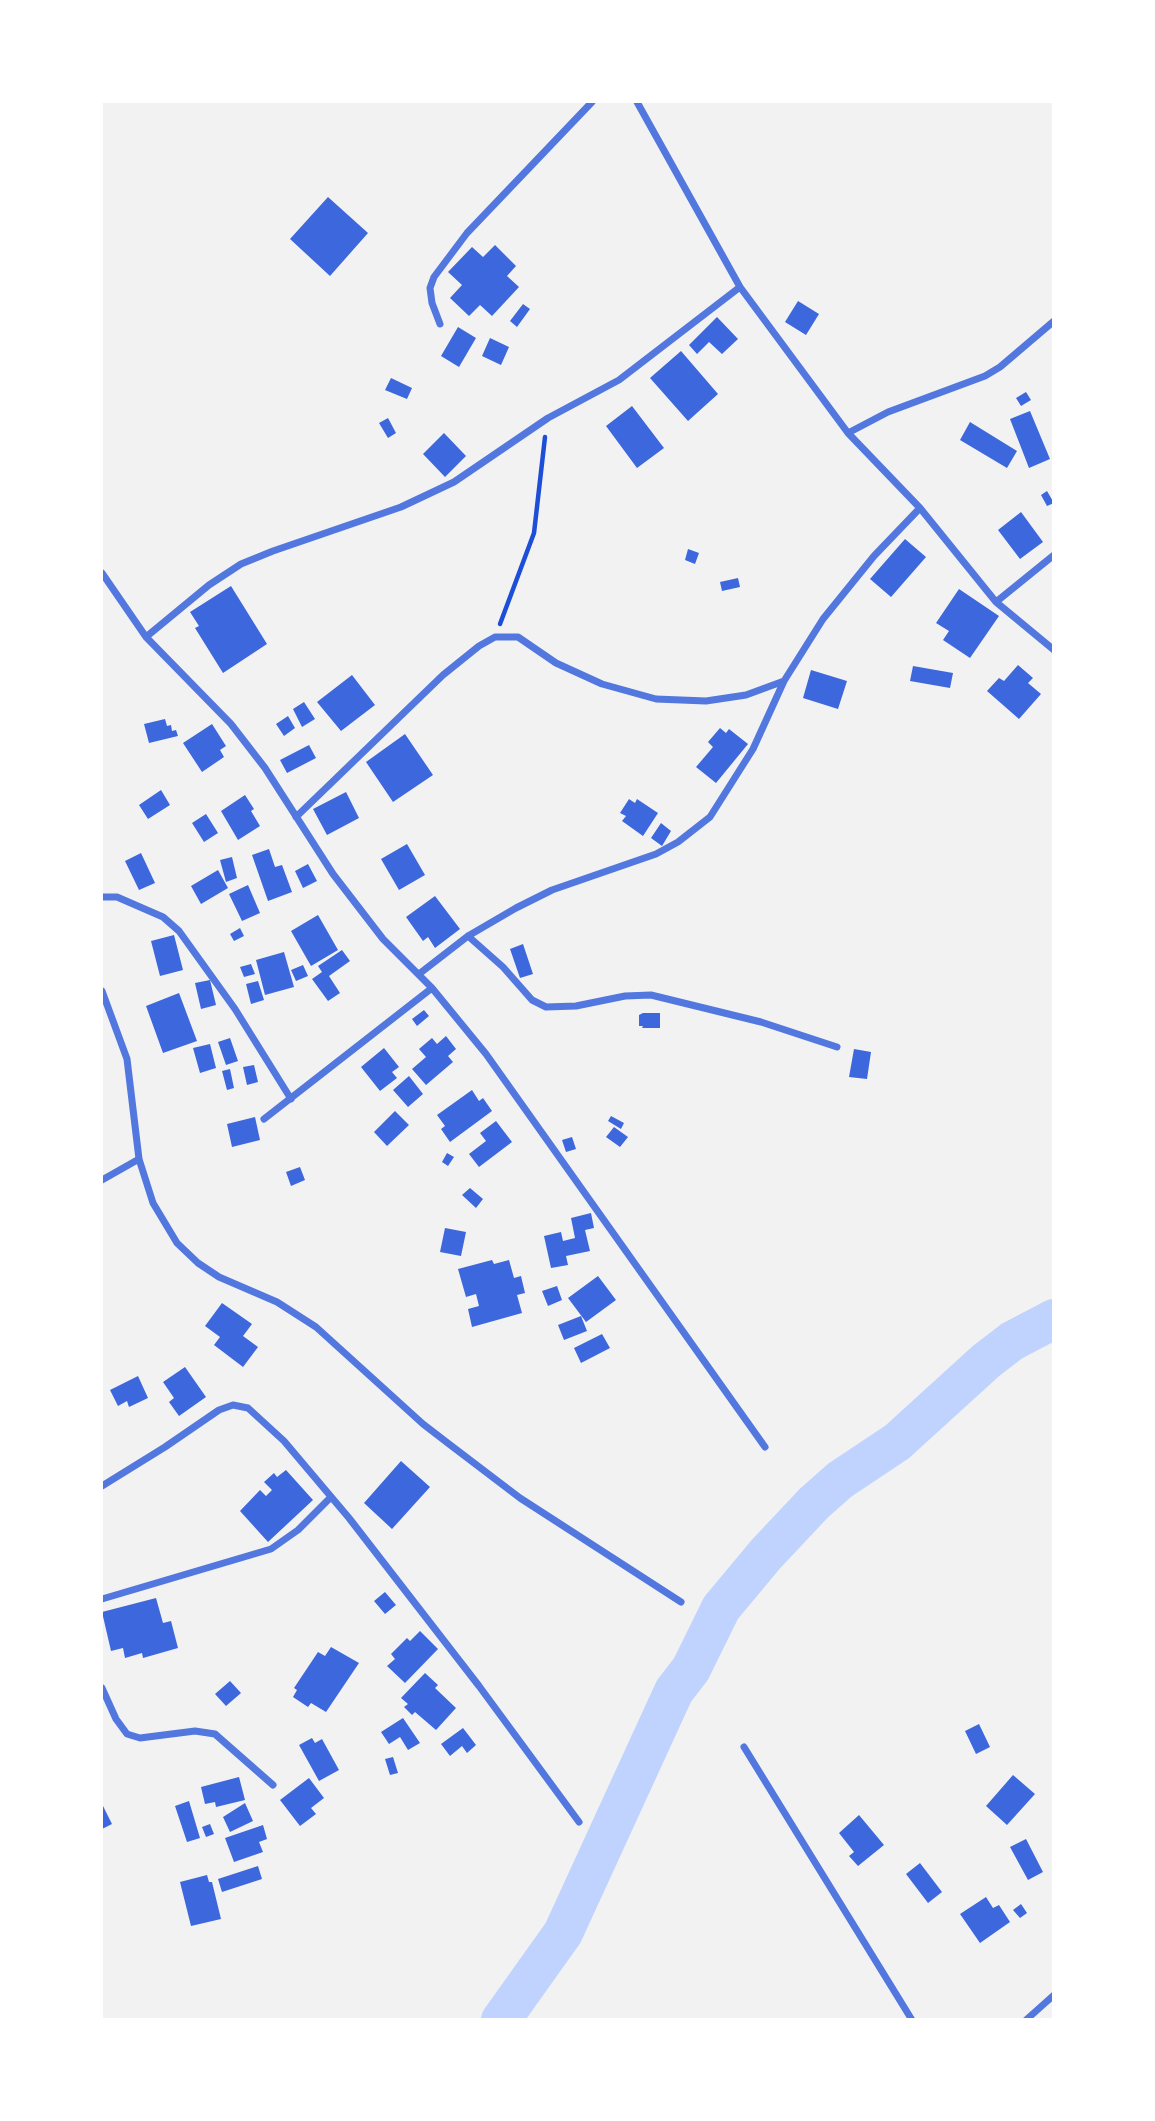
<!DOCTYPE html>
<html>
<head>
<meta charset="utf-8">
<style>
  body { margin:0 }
  #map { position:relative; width:1155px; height:2121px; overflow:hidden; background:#f2f2f2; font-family:Bitter,serif }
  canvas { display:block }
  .frame { position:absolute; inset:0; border:103px solid #fff; pointer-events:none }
</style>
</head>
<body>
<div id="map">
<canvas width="1155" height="2121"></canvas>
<div class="frame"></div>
</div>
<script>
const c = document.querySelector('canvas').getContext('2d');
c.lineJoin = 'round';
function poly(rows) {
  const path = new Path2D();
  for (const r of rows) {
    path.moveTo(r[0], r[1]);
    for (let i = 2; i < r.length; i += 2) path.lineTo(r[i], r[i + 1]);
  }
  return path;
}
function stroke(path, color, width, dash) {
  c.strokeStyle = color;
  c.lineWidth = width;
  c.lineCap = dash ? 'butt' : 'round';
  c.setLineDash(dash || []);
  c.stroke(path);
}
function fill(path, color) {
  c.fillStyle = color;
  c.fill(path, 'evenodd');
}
const river = poly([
  [501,2020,563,1933,674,1691,691,1669,721,1608,766,1554,814,1503,840,1480,897,1442,986,1361,1012,1341,1054,1319]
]);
const building = poly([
  [328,197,368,233,330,276,290,239],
  [495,245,516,266,507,276,519,287,492,316,480,305,469,316,450,298,462,285,448,272,472,247,483,257],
  [798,301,819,314,806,335,785,322],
  [523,304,530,309,517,327,510,321],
  [717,317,738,339,722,354,709,342,697,354,689,345],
  [458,327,476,338,459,367,441,356],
  [490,338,509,347,501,365,482,356],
  [681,351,718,394,688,421,650,378],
  [391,378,412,388,407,399,385,390],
  [1026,392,1031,400,1021,406,1016,398],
  [632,406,664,448,637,468,606,426],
  [1030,411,1050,459,1029,468,1010,419],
  [388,418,396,433,388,438,379,423],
  [970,422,1017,451,1007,468,960,440],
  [444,433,466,456,445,477,423,454],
  [1047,491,1054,503,1047,506,1041,495],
  [1021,512,1043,542,1020,559,998,530],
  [905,539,926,557,891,597,870,579],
  [688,549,699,553,695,564,685,560],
  [738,578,740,587,722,591,720,582],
  [231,586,267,644,223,673,195,628,199,626,190,612],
  [959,589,999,616,970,658,943,640,949,631,936,623],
  [1018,665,1033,678,1028,683,1041,694,1019,719,987,691,999,678,1004,681],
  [913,666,953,673,950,688,910,681],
  [811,670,847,681,838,709,803,698],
  [352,675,375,705,341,731,317,702],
  [304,702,315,719,302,727,293,709],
  [288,716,295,728,284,736,276,724],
  [165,719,167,726,171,725,172,731,176,730,178,736,149,743,144,724],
  [212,724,226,746,220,750,224,757,202,772,183,743],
  [720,728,726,733,729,729,748,744,716,783,696,767,713,747,708,742],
  [405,734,433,775,393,802,366,762],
  [309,745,316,758,287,773,280,760],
  [161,790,170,805,148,819,139,805],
  [346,792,359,818,327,835,313,809],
  [245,795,254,809,251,811,260,826,238,840,221,811],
  [629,799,635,803,637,799,658,813,643,836,622,821,626,816,620,813],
  [206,814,218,833,204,842,192,823],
  [661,823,671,831,662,846,651,838],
  [407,844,425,875,399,890,381,859],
  [269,849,275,867,282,865,292,892,268,901,252,855],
  [141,853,155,883,139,890,125,861],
  [232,857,237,878,226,882,220,860],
  [308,864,317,881,303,888,295,871],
  [218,870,228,888,201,904,191,886],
  [248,885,260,913,242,921,229,894],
  [435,896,460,929,435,948,428,937,423,941,406,917],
  [318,915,338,950,311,966,291,931],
  [240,928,244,936,234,941,230,934],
  [174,935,183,970,160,976,151,941],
  [523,944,533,974,520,978,510,949],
  [342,950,350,961,329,976,340,993,328,1001,312,979,322,972,318,966],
  [284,952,294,987,265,995,256,960],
  [251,964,255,974,244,977,240,967],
  [303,965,308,976,296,981,291,970],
  [210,980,216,1005,201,1009,195,983],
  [258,981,264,1000,251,1004,246,984],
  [179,993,197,1041,163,1053,146,1006],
  [424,1010,429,1016,417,1026,412,1019],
  [643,1013,660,1013,660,1028,642,1028,643,1026,639,1026,639,1015],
  [446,1036,456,1049,448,1056,453,1062,426,1085,412,1069,426,1057,419,1049,432,1038,437,1044],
  [230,1038,238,1061,226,1065,218,1042],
  [210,1044,216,1068,200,1073,193,1048],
  [384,1048,399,1067,392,1072,397,1078,380,1091,361,1067],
  [854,1049,871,1052,867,1079,849,1077],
  [254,1065,258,1082,247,1085,243,1067],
  [230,1069,234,1088,227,1090,222,1071],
  [409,1076,423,1094,408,1107,393,1090],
  [472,1090,479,1101,483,1098,492,1111,450,1142,441,1129,445,1126,437,1115],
  [395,1111,409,1125,387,1146,374,1132],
  [611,1116,624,1123,621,1129,608,1121],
  [255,1117,260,1140,232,1147,227,1124],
  [496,1121,512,1142,479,1167,469,1154,486,1141,480,1133],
  [614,1127,628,1137,620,1147,606,1137],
  [572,1137,576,1149,566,1152,562,1140],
  [447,1153,454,1157,448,1166,442,1162],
  [300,1167,305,1180,291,1186,286,1172],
  [470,1188,483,1199,476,1208,462,1195],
  [591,1213,594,1228,585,1230,590,1251,566,1256,568,1265,551,1268,544,1236,561,1232,563,1241,575,1238,571,1218],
  [445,1228,466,1232,461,1256,440,1252],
  [492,1260,494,1264,509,1260,514,1278,521,1276,525,1293,517,1295,522,1313,472,1327,468,1309,479,1306,476,1294,466,1297,458,1269],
  [598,1276,616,1300,586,1322,568,1298],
  [557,1286,562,1300,548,1306,542,1291],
  [222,1303,252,1324,243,1336,258,1347,243,1367,214,1345,220,1337,205,1326],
  [581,1316,587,1331,564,1340,558,1325],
  [602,1334,610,1348,581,1363,574,1348],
  [185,1367,206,1397,179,1416,169,1402,174,1398,163,1382],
  [138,1376,148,1398,129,1407,127,1401,118,1406,110,1390],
  [401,1461,430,1487,392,1529,364,1503],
  [286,1470,313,1500,268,1542,240,1511,260,1490,266,1496,272,1490,264,1482,274,1473,277,1477],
  [385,1592,396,1605,385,1614,374,1601],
  [156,1598,163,1623,171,1621,178,1648,143,1658,142,1653,125,1658,123,1648,111,1651,102,1612],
  [420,1631,438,1649,405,1683,387,1666,395,1659,391,1654,407,1638,410,1641],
  [331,1647,359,1663,326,1712,311,1703,308,1707,293,1697,297,1690,294,1688,318,1652,325,1656],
  [425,1673,438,1685,435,1688,456,1708,436,1730,415,1712,412,1715,404,1707,408,1704,401,1698],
  [230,1681,241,1693,226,1706,215,1694],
  [403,1718,420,1743,408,1750,400,1737,389,1744,381,1732],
  [979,1724,990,1747,976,1754,965,1731],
  [463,1728,476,1745,467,1753,462,1746,450,1756,441,1744],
  [312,1738,315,1743,322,1739,339,1770,319,1781,299,1745],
  [393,1757,398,1773,390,1775,385,1759],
  [1013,1775,1035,1794,1007,1825,986,1806],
  [239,1777,245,1800,216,1807,215,1802,205,1804,201,1787],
  [309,1778,324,1798,311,1808,316,1814,300,1826,280,1800],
  [189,1801,200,1838,187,1842,175,1806],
  [245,1803,253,1821,230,1832,223,1817],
  [102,1804,112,1824,102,1829],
  [859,1815,884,1845,858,1866,849,1856,854,1852,839,1833],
  [210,1824,214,1834,206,1837,202,1827],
  [263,1825,267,1839,259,1842,263,1852,234,1862,225,1838],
  [1026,1839,1043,1872,1028,1880,1010,1847],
  [920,1863,942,1892,928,1903,906,1874],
  [258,1866,262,1879,222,1892,218,1879],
  [207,1875,209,1882,212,1882,221,1919,191,1926,180,1882],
  [986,1897,993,1908,999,1905,1010,1922,980,1943,960,1914],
  [1021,1904,1027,1913,1020,1918,1013,1910]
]);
const path = poly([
  [500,624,534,533,545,437]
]);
const minor = poly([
  [637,102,740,287,848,433,920,508,996,602,1054,650],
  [440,324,432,303,430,288,434,277,467,233,592,102],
  [848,433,888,412,985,376,1000,367,1054,321],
  [102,573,146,637,231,724,265,768,333,874,383,939,432,988,486,1054,765,1447],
  [996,602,1054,555],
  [146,637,209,585,241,564,273,551,401,507,454,482,548,418,619,380,740,287],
  [296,817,443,675,479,646,495,637,518,637,556,663,602,684,656,699,706,701,746,695,784,681,823,619,874,556,920,508],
  [102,897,117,897,163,917,179,931,235,1009,291,1099],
  [468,936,503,967,532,1000,546,1007,576,1006,625,996,651,995,761,1022,837,1047],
  [419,974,468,936,516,908,552,890,656,854,678,842,710,817,753,749,784,681],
  [102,991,127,1059,139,1159,153,1203,177,1243,198,1263,219,1277,277,1302,316,1327,423,1424,449,1444,520,1498,681,1602],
  [264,1119,432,988],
  [102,1180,139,1159],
  [102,1486,165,1447,219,1410,233,1405,248,1408,284,1441,349,1518,479,1686,579,1822],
  [102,1599,271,1549,298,1530,331,1497],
  [102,1688,116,1719,127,1734,140,1738,195,1731,215,1734,273,1785],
  [744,1747,912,2020],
  [1026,2020,1054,1995]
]);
stroke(river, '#bfd3fe', 40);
fill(building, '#3d67dc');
stroke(path, '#1d4ed8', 4.5);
stroke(minor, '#5277de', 7);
</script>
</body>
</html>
